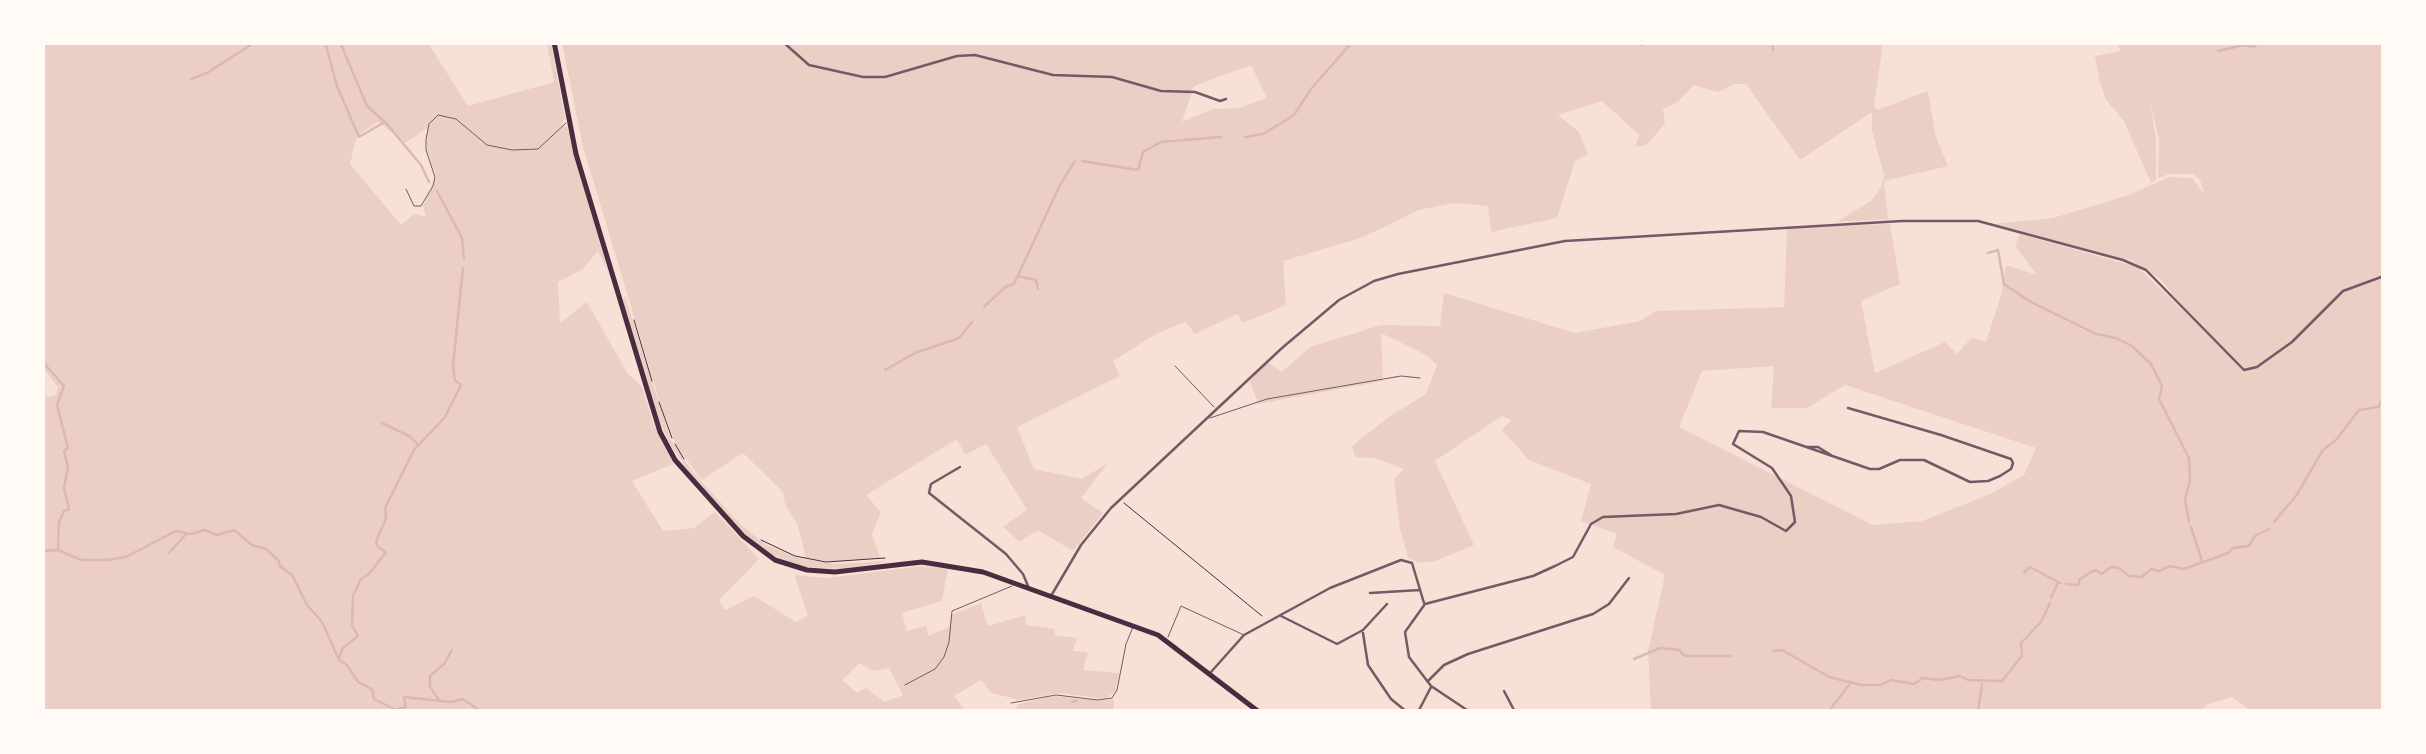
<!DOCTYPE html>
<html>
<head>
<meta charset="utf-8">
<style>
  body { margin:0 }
  #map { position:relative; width:2426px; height:754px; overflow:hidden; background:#f7e1d7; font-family:"Archivo Narrow",sans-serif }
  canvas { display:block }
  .frame { position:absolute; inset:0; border:45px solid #fffaf5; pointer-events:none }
</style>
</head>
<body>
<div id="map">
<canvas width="2426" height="754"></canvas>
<div class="frame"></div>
</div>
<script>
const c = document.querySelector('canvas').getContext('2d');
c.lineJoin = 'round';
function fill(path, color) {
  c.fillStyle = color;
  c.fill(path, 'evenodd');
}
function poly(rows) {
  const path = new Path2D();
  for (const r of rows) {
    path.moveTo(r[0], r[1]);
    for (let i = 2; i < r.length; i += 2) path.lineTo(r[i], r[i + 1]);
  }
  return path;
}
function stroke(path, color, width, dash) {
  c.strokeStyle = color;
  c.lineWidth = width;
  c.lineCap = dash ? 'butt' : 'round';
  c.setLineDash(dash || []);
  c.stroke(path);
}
const green = poly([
  [2116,42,2383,43,2383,711,2251,711,2232,697,2208,704,2199,712,1651,711,1648,651,1665,575,1613,547,1617,534,1581,521,1591,484,1529,460,1502,430,1511,420,1502,416,1435,461,1474,545,1435,561,1419,563,1408,557,1400,529,1394,480,1404,469,1376,458,1355,457,1352,446,1387,418,1426,394,1437,365,1428,356,1381,333,1383,381,1258,404,1250,381,1267,362,1282,372,1310,347,1381,325,1440,326,1444,293,1575,333,1640,321,1656,311,1784,307,1787,228,1890,224,1900,284,1861,301,1875,373,1945,342,1957,354,1972,337,1986,342,2001,295,2006,265,2037,275,2015,246,2020,234,2137,267,2197,323,2161,280,2133,261,1993,224,2053,218,2129,195,2169,177,2192,178,2204,194,2200,180,2193,174,2170,174,2158,178,2159,140,2150,100,2156,140,2156,180,2151,183,2124,121,2106,100,2099,79,2095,56,2121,51],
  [1774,366,1771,408,1807,408,1845,385,2036,448,2024,475,1990,494,1922,521,1873,525,1679,427,1702,371],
  [43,43,428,43,468,106,554,82,547,43,551,43,565,118,561,124,567,127,609,275,598,251,582,270,558,282,560,323,587,302,628,374,642,387,654,425,673,464,632,481,663,531,694,528,715,512,759,559,719,600,725,610,754,596,796,622,808,615,794,575,827,578,921,566,948,569,942,601,902,613,907,631,926,626,929,636,949,627,951,615,981,603,988,626,1025,615,1026,625,1055,629,1055,635,1077,638,1073,651,1088,652,1083,670,1119,673,1115,692,1105,699,1060,693,1019,700,992,693,981,680,954,696,966,712,43,711,42,381,47,398,56,395,58,387,42,367],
  [378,122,405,143,427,128,427,150,437,177,423,206,426,217,414,214,401,225,350,164,357,136],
  [860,663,873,671,889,668,903,695,885,702,866,688,857,693,842,680],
  [562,43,1883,43,1874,106,1877,110,1928,91,1936,137,1948,166,1884,181,1888,219,1837,222,1872,200,1881,187,1884,175,1872,131,1872,112,1800,160,1746,84,1735,84,1718,92,1694,85,1678,102,1663,109,1665,124,1646,145,1635,147,1639,135,1602,101,1558,115,1579,132,1588,154,1575,161,1557,218,1491,232,1488,206,1454,203,1419,210,1361,238,1283,261,1286,305,1243,323,1237,314,1195,334,1186,322,1156,334,1113,361,1120,376,1017,427,1034,469,1082,479,1108,463,1081,498,1103,513,1073,551,1038,530,1020,542,1003,527,1027,510,986,444,965,455,957,439,866,495,881,512,872,534,880,558,835,562,806,558,798,526,785,504,783,492,743,453,702,480,677,447,660,403,583,147],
  [1251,65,1267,98,1239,108,1213,109,1182,122,1194,86],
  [625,296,671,440,692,471,740,524,766,545,799,558,834,564,892,561,842,569,804,567,770,554,747,536,688,470,671,446,660,423,623,300],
  [1054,696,1102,701,1114,699,1114,711,1003,712,1016,708,1018,704]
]);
const stream = poly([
  [325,42,337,86,359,137,383,123],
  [340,42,367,106,386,123,421,165,429,182],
  [1637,42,1642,45],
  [1772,42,1773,50],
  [2218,51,2244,45,2254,47,2258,42],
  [191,79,207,73,255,42],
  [1245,137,1263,134,1294,115,1311,89,1352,42],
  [1082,161,1138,170,1143,152,1161,142,1221,137],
  [437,191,462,238,464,259],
  [1988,253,1998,250,2004,284,2029,301,2096,334,2116,338,2132,346,2151,364,2162,386,2159,399,2189,458,2190,481,2185,499,2189,522],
  [1018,276,1036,280,1038,289],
  [984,307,1005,287,1014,284,1060,185,1075,161],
  [42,361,64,386,57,405,68,448,64,451,68,467,64,488,69,509,64,511,59,522,58,548],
  [885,370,915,353,959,338,972,322],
  [382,423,411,437,418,445],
  [2274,522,2296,496,2323,450,2336,440,2359,410,2378,407,2384,398],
  [2191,527,2202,561],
  [42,551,58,550,81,560,107,560,126,557,176,531,191,534,204,530,217,535,234,530,252,545,266,549,279,561,280,566,292,575,307,605,322,622,339,660,347,665,358,682,372,689,374,699,396,710,406,707,404,697,451,702,463,699,482,712],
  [169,553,187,533],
  [2024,573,2030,567,2060,583],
  [2066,584,2078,585,2080,579,2091,572,2096,570,2102,574,2111,567,2119,568,2129,576,2142,577,2151,569,2159,571,2170,566,2184,569,2228,553,2233,548,2249,546,2255,536,2269,529],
  [2051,598,2058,583],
  [1773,651,1782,650,1829,677,1861,685,1881,685,1891,680,1914,684,1923,678,1939,680,1960,676,1968,680,2002,681,2022,656,2021,643,2041,622,2050,603],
  [339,659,342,649,358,636,352,625,353,596,361,579,369,574,386,552,378,547,376,541,386,519,385,508,414,450,445,417,461,385,455,380,453,366,463,268],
  [1634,659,1660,648,1679,650,1685,656,1730,656],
  [440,701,430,687,430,676,444,664,452,650],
  [1072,702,1076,701],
  [1828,712,1849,685],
  [1978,712,1982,684]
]);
const path = poly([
  [634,320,652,381],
  [659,402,672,438],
  [675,444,684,459],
  [1124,503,1262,616],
  [761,540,795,556,826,562,885,558]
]);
const service = poly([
  [406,189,414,206,421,206,433,186,435,177,426,150,426,139,429,124,438,115,456,119,487,145,512,150,538,149,566,123],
  [1175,366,1214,407],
  [1210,418,1267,399,1401,376,1420,378],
  [1168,637,1181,606,1244,635],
  [905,685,935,669,944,657,949,642,952,611,1012,586],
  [1011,703,1056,695,1098,700,1112,698,1117,690,1126,644,1133,627]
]);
const minor = poly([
  [783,42,809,65,863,77,885,77,957,56,975,55,1053,75,1112,77,1161,91,1195,92,1220,101,1226,99],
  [1807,447,1818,447,1831,455],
  [960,467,931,484,929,493,1006,554,1023,574,1028,586],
  [1370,593,1420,590],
  [1051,596,1081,545,1111,508,1282,348,1339,300,1374,281,1398,274,1565,241,1902,221,1978,221,2123,260,2146,270,2244,370,2257,367,2292,342,2343,291,2384,276],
  [1281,616,1337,644,1363,630,1387,604],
  [1363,633,1368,665,1391,699,1407,712],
  [1211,672,1244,635,1330,588,1401,560,1412,563,1424,603],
  [1428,681,1444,665,1468,654,1593,614,1609,604,1629,578],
  [1504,691,1515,712],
  [1418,712,1431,687],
  [1470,712,1431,686,1409,657,1405,632,1425,604,1533,576,1555,566,1573,557,1591,524,1603,517,1676,514,1719,505,1761,517,1786,531,1795,522,1791,496,1772,468,1733,444,1739,431,1763,432,1870,469,1879,469,1900,460,1924,460,1970,482,1988,481,2000,476,2011,469,2013,463,2011,459,1941,435,1848,408]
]);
const secondary = poly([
  [554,42,576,154,660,432,675,460,743,536,775,560,807,570,835,572,922,562,983,572,1158,635,1259,712]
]);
fill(green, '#ebcfc5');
stroke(stream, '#dcb8b0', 2.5);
stroke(path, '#4a2c40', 1);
stroke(service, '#755966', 1);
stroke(minor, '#755966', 2.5);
stroke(secondary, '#4a2c40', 5);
</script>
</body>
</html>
